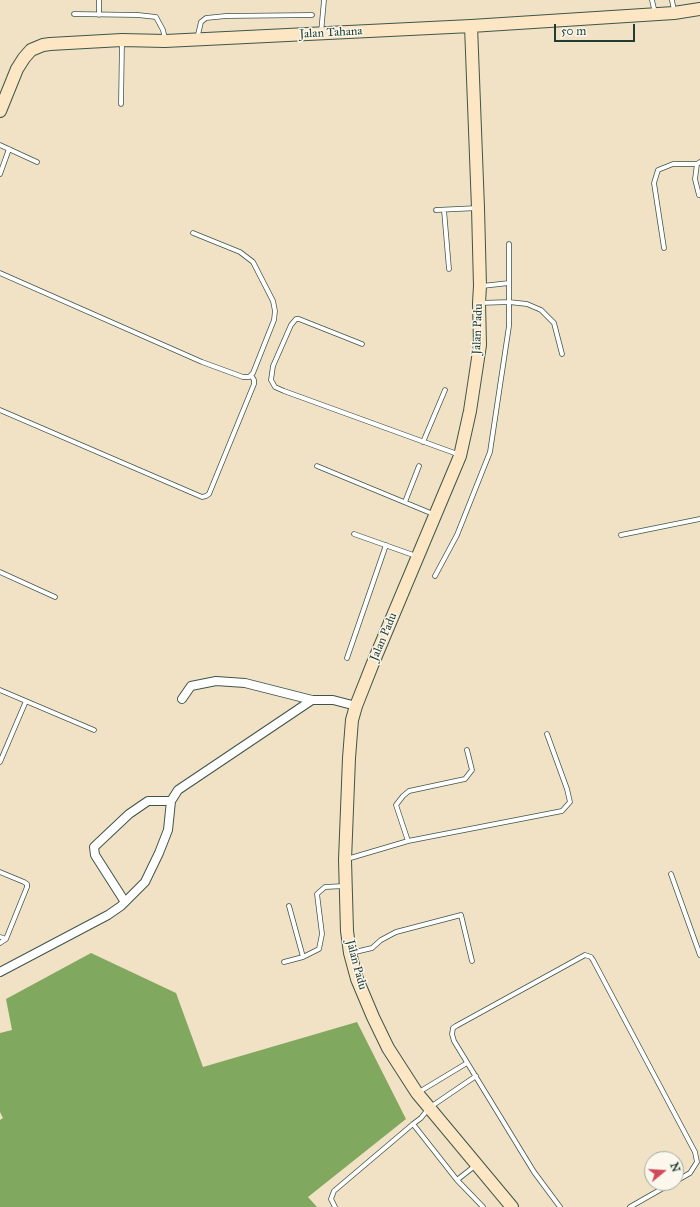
<!DOCTYPE html>
<html>
<head>
<meta charset="utf-8">
<style>
  body { margin:0 }
  #map { position:relative; width:700px; height:1207px; overflow:hidden; background:#f1e2c5; font-family:"IM FELL Great Primer",serif }
  canvas { display:block }
  .north { position:absolute; left:644px; top:1151px; width:40px; height:40px; box-sizing:border-box; background:#fbf7ec; border:1px solid #a3ada2; border-radius:50%; rotate:72deg; font-size:11px; font-weight:700; line-height:16px; text-align:center; color:#1f3d34 }
  .north::after { content:''; display:block; margin:auto; width:14px; height:18px; background:#d1495b; clip-path:polygon(50% 0,100% 100%,50% 72%,0 100%) }
  .scale { position:absolute; left:554px; top:24px; width:81px; height:18px; box-sizing:border-box; border:2px solid #1f3d34; border-top:0; padding-left:5px; font-size:12px; line-height:14px; white-space:nowrap; color:#1f3d34; -webkit-text-stroke:3px #fbf7ec; paint-order:stroke }
</style>
</head>
<body>
<div id="map">
<canvas width="700" height="1207"></canvas>
<div class="north">N</div>
<div class="scale">50 m</div>
</div>
<script>
const c = document.querySelector('canvas').getContext('2d');
c.lineJoin = 'round';
function fill(path, color) {
  c.fillStyle = color;
  c.fill(path, 'evenodd');
}
function poly(rows) {
  const path = new Path2D();
  for (const r of rows) {
    path.moveTo(r[0], r[1]);
    for (let i = 2; i < r.length; i += 2) path.lineTo(r[i], r[i + 1]);
  }
  return path;
}
function stroke(path, color, width, dash) {
  c.strokeStyle = color;
  c.lineWidth = width;
  c.lineCap = dash ? 'butt' : 'round';
  c.setLineDash(dash || []);
  c.stroke(path);
}
function label(font, color, halo, rows, align = 'center') {
  c.font = font + ' "IM FELL Great Primer",serif';
  c.lineWidth = 3;
  c.setLineDash([]);
  c.textBaseline = 'middle';
  c.strokeStyle = halo;
  c.fillStyle = color;
  for (const [text, x, y, turn = 0] of rows) {
    c.save();
    c.translate(x, y);
    c.rotate((+turn || 0) * Math.PI / 180);
    c.textAlign = isNaN(turn) ? turn : align;
    if (halo) c.strokeText(text, 0, 0);
    c.fillText(text, 0, 0);
    c.restore();
  }
}
const forest = poly([
  [91,953,176,993,203,1067,357,1022,406,1119,308,1197,317,1207,0,1207,0,1120,3,1118,0,1112,0,1033,12,1030,6,999]
]);
const lane = poly([
  [652,0,655,13],
  [672,0,674,11],
  [74,14,138,15,156,17,163,30,165,39],
  [99,15,99,0],
  [321,33,324,0],
  [197,39,201,22,206,18,226,16,312,15],
  [121,104,122,41],
  [0,145,37,162],
  [0,174,9,149],
  [699,195,695,179,697,164,700,162],
  [436,210,478,208],
  [444,210,449,269],
  [664,248,654,183,658,170,673,164,697,164],
  [0,273,202,362,243,377,249,377,253,373,274,320,275,311,273,301,253,262,240,252,193,233],
  [482,286,509,283],
  [479,303,509,302,527,304,541,310,554,323,562,354],
  [362,344,299,319,296,319,291,325,273,366,271,380,275,387,284,391,460,455],
  [0,410,202,497,206,496,209,494,254,384,254,380,251,375],
  [423,442,445,390],
  [317,466,433,514],
  [405,502,419,466],
  [354,534,416,556],
  [621,535,700,519],
  [0,572,55,597],
  [435,576,457,535,490,452,509,326,509,244],
  [347,658,386,545],
  [0,690,94,730],
  [0,762,26,701],
  [408,841,396,805,403,796,409,791,465,779,472,770,467,750],
  [347,859,408,841,562,811,570,802,567,789,547,734],
  [0,872,24,882,27,884,27,887,6,939,0,943],
  [671,874,700,955],
  [289,906,303,957],
  [0,937,6,939],
  [351,953,372,948,381,940,396,932,461,915,472,961],
  [284,962,303,957,319,949,322,934,317,894,325,887,344,886],
  [419,1092,467,1063],
  [413,1124,421,1118,429,1108,476,1076],
  [457,1180,476,1165],
  [335,1207,331,1199,334,1191,413,1124,457,1180,483,1207],
  [560,1207,534,1172,454,1041,452,1034,453,1028,456,1026,585,955,591,957,593,960,695,1152,697,1162,690,1173,676,1181],
  [630,1207,672,1183]
]);
const street = poly([
  [182,699,191,686,216,681,245,683,312,700,333,700,356,706],
  [125,902,95,855,94,847,129,814,148,801,171,801],
  [0,972,108,915,121,906,145,882,159,853,168,830,171,801,178,790,312,700]
]);
const secondary = poly([
  [471,26,478,208,480,286,479,303,480,345,470,411,460,456,373,663,356,706,352,720,349,758,345,860,347,931,350,953,357,979,373,1017,388,1048,417,1093,512,1207],
  [0,111,17,69,24,58,31,50,43,45,50,44,122,40,165,41,471,26,674,13,700,9]
]);
const streetNames = [
  ["Jalan Tahana",331,33,-3],
  ["Jalan Padu",478,329,-88],
  ["Jalan Padu",384,637,-67],
  ["Jalan Padu",356,965,75]
];
fill(forest, '#80a85f');
stroke(lane, '#3e564a', 5.5);
stroke(street, '#3e564a', 10);
stroke(secondary, '#3e564a', 14);
stroke(lane, '#fff', 4);
stroke(street, '#fff', 8);
stroke(secondary, '#fce6c4', 12);
label('12px', '#1f3d34', '#fbf7ec', streetNames);
</script>
</body>
</html>
